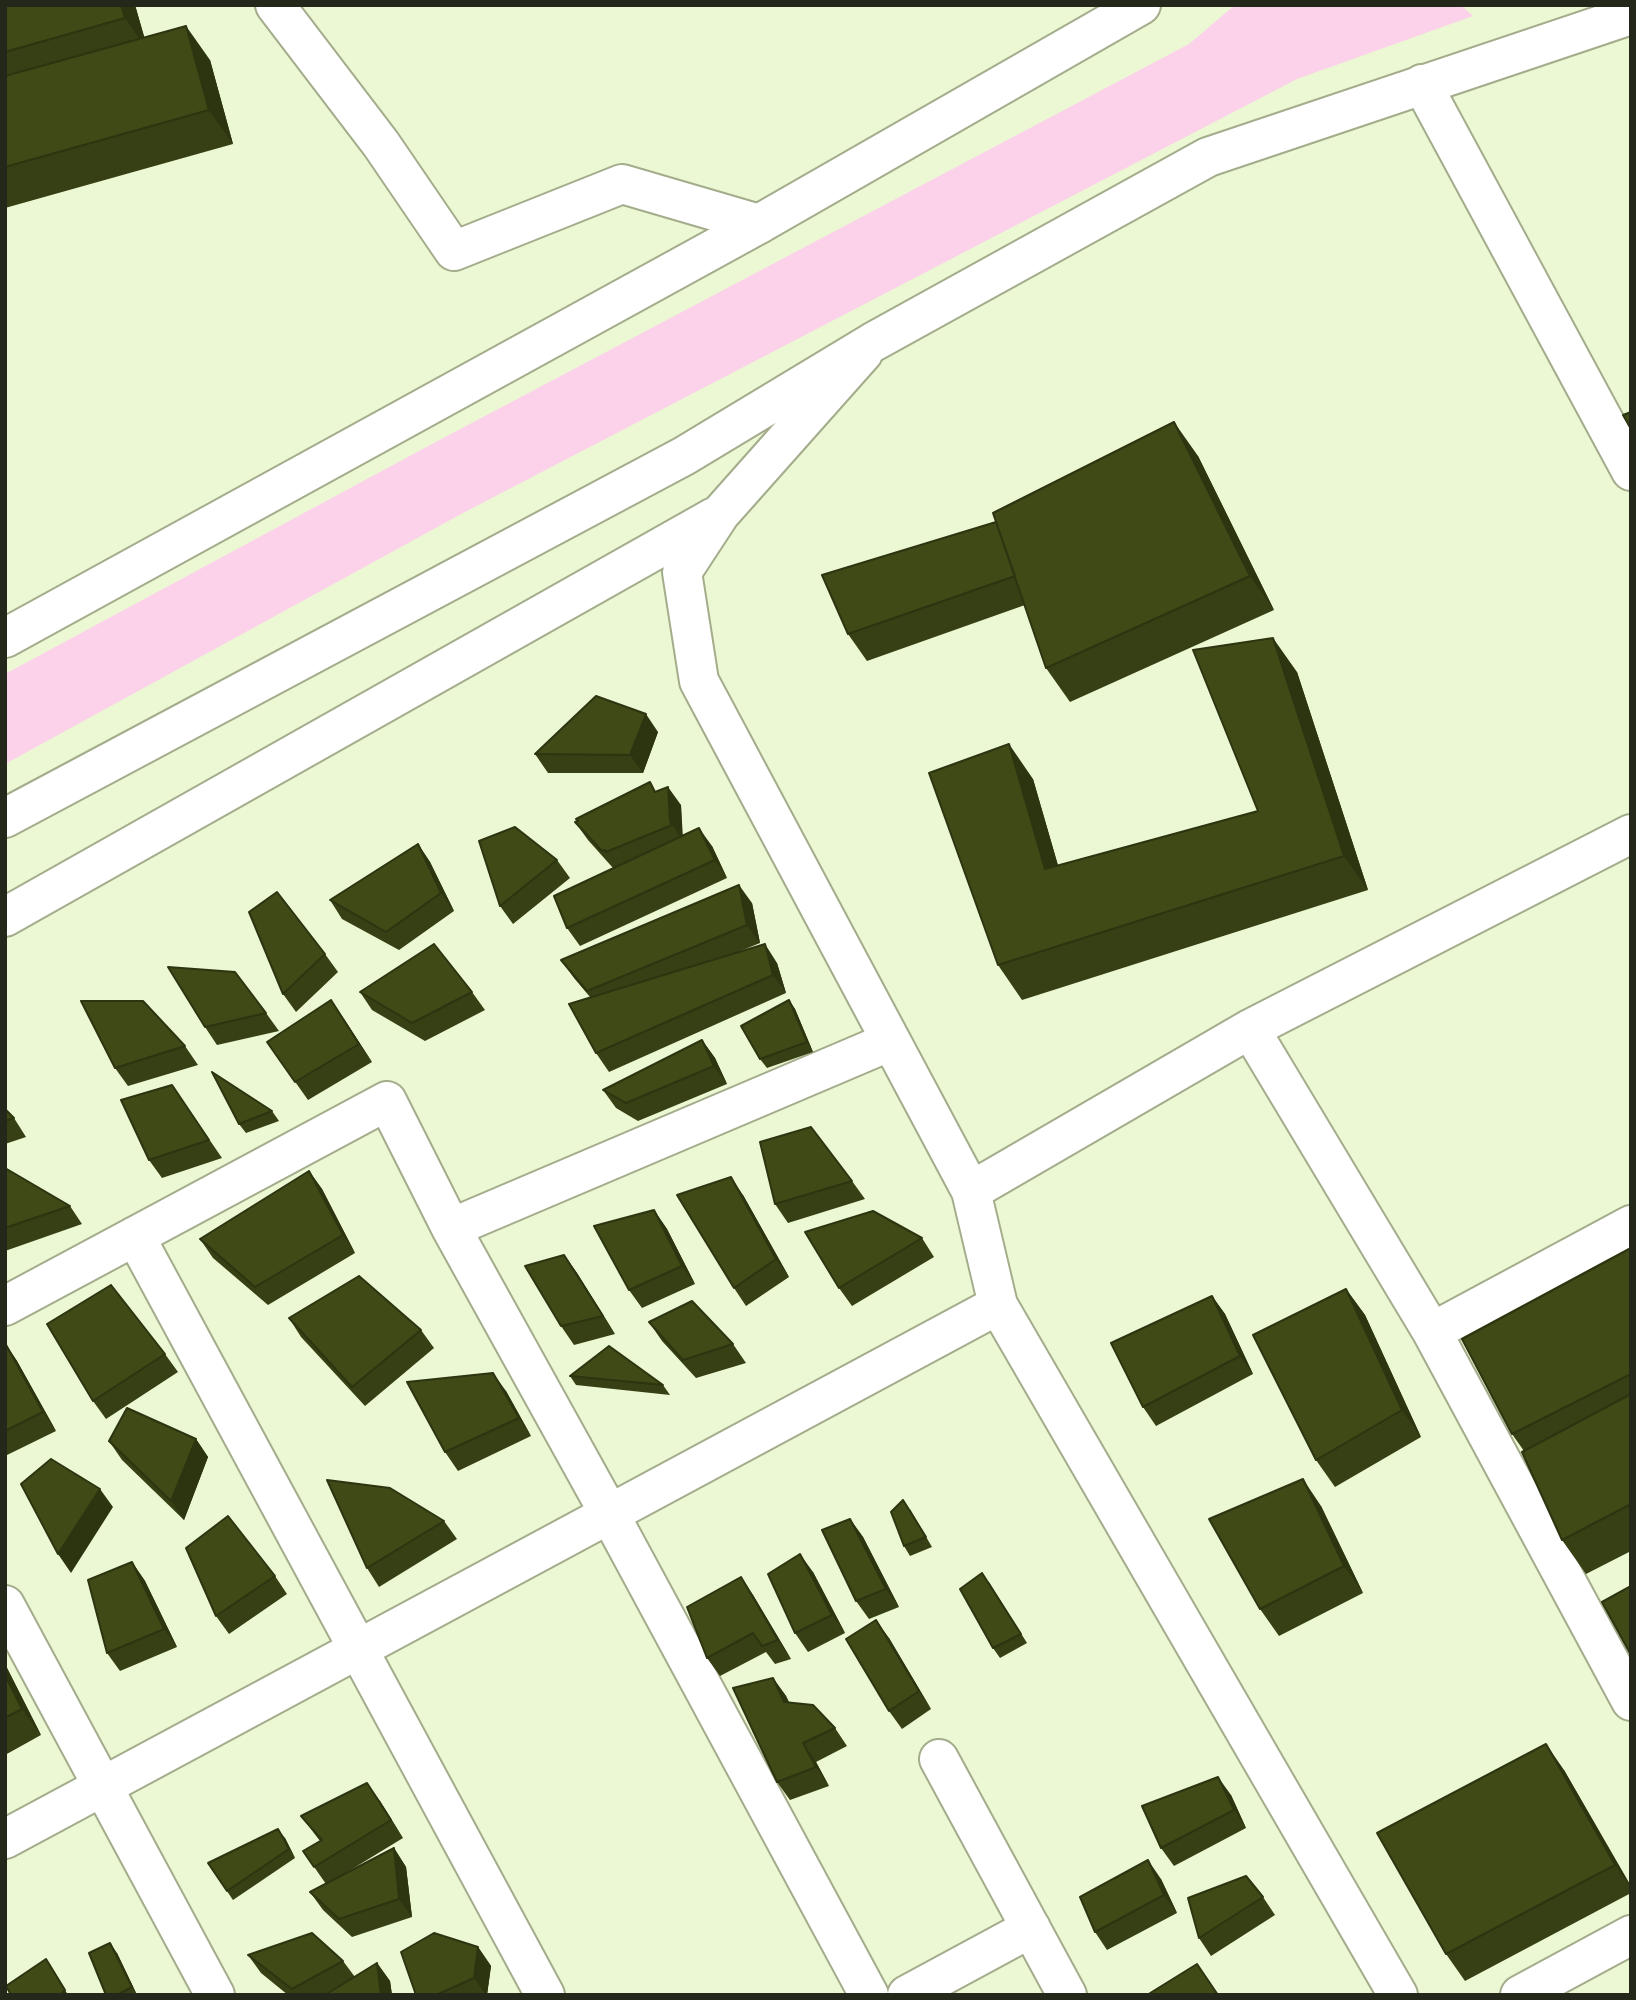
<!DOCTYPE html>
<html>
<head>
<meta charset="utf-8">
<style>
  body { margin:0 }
  #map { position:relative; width:1636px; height:2000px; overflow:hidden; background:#ecf7d3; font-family:Helvetica,sans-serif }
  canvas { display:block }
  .frame { position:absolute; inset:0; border:7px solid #24281a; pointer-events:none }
</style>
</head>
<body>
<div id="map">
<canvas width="1636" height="2000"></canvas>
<div class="frame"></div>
</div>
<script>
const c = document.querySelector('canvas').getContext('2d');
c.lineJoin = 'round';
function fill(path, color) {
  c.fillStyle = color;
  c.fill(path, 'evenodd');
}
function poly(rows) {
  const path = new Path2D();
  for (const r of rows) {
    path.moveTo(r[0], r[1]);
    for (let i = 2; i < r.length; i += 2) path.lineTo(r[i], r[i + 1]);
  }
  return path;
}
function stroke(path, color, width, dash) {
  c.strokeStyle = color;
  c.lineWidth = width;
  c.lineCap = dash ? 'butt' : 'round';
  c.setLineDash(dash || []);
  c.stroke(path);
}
const green = poly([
  [1235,5,1461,5,1473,16,1297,79,463,513,5,764,5,674,432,444,1189,44]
]);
const street = poly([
  [275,5,381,144,454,251,622,184,759,224],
  [1422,84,1631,471],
  [863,353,720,514,682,572,699,681,971,1191,998,1305,1398,1995],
  [5,917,714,517],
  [1250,1029,1432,1332,1631,1701],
  [971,1191,1250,1029,1631,834],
  [451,1228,891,1041],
  [135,1236,545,1995],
  [5,1306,387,1101,451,1228,610,1515,869,1995],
  [1432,1332,1631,1225],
  [5,1605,215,1995],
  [939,1759,1067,1995],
  [5,1839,998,1305],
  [907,1995,1031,1928],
  [1520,1995,1631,1935]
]);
const primary = poly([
  [5,638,759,224,1141,5],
  [5,818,684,456,873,342,1208,157,1631,15]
]);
const wall = poly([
  [5,5,135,5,144,37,210,60,233,144,5,208],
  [1198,456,1274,610,1070,702,1046,668,1025,605,867,661,848,634,996,522],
  [1297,672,1368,890,1022,1000,998,965,1033,779,1058,866,1258,811],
  [658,732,643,773,548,773,535,754],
  [656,791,681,805,682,836,712,846,727,878,580,946,567,928,613,868,588,840,575,822],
  [418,844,430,862,454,911,399,950,342,919,330,900],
  [557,860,570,878,513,924,500,906],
  [752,903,760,943,738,952,777,963,786,993,609,1072,596,1053,590,997,574,978,561,960],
  [325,954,338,972,296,1012,283,994],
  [360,992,472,992,485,1010,425,1041,372,1010],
  [789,1000,795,1009,813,1052,767,1068,760,1059],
  [266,1013,279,1031,217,1045,205,1027],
  [344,1019,372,1062,308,1100,267,1042],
  [702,1040,715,1058,727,1084,638,1121,616,1108,603,1090],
  [185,1046,198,1065,128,1086,115,1068],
  [172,1085,222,1158,162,1178,149,1160],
  [5,1109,14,1118,26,1137,5,1144],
  [272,1111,279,1121,246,1133,239,1124],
  [5,1168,70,1206,82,1224,5,1251],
  [309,1171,322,1189,355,1253,268,1305,213,1258,200,1239],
  [852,1181,865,1199,788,1223,775,1204],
  [743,1195,789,1277,746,1306,734,1288],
  [654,1210,667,1229,695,1284,642,1308,629,1290],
  [922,1238,934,1257,852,1306,839,1288],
  [1631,1248,1631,1551,1586,1574,1562,1540,1524,1451,1512,1434],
  [564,1255,577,1273,615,1334,574,1345,561,1326],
  [1346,1289,1365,1315,1421,1437,1335,1487,1316,1460],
  [1212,1296,1225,1314,1253,1374,1156,1426,1143,1407],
  [289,1318,421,1330,434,1348,365,1406,301,1337],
  [649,1322,733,1344,746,1363,696,1378,662,1341],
  [5,1343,17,1361,56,1431,5,1456],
  [165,1354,178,1372,106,1419,93,1401],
  [570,1376,663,1385,670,1395,576,1385],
  [506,1391,531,1436,458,1471,445,1452],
  [196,1439,208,1457,184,1520,122,1460,109,1441],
  [1321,1506,1363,1593,1279,1636,1260,1609],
  [910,1509,932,1547,910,1556,904,1546],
  [850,1519,863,1537,899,1607,869,1619,856,1601],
  [444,1521,457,1539,379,1587,367,1568],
  [132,1562,145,1581,177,1647,120,1671,107,1653],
  [813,1572,845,1633,808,1652,795,1633],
  [275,1576,287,1594,229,1634,216,1616],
  [741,1577,753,1595,791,1659,775,1664,766,1652,720,1676,707,1658],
  [989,1582,1027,1643,1000,1658,993,1648],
  [889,1638,931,1709,902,1729,889,1711],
  [5,1664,41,1735,5,1755],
  [773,1678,786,1696,789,1702,835,1728,847,1746,816,1762,829,1786,790,1800,777,1782],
  [1564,1770,1631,1886,1631,1893,1465,1981,1446,1954],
  [1231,1795,1246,1828,1174,1866,1161,1848],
  [380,1801,403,1838,344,1874,394,1848,406,1867,412,1917,352,1937,323,1910,310,1892,326,1884,303,1851,320,1841,301,1816],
  [285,1838,295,1858,233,1900,208,1863],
  [1161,1879,1177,1913,1107,1950,1095,1932],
  [1263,1897,1275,1915,1211,1956,1199,1938],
  [478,1947,491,1966,487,1995,416,1995],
  [117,1953,137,1995,106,1995],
  [248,1955,343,1961,355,1977,377,1963,390,1981,392,1995,288,1995,261,1973]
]);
const shadedWall = poly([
  [121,5,135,5,149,53,125,18],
  [186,26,210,60,233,144,209,110],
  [1174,422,1198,456,1274,610,1250,576],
  [1273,638,1297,672,1368,890,1344,856],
  [646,714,658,732,643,773,630,755],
  [1009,744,1033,779,1069,903,1045,869],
  [668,787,681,805,683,839,685,844,670,821],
  [699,828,712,846,727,878,715,860],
  [418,844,430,862,454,911,441,893],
  [739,885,752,903,760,943,747,925],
  [765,944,777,963,786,993,773,975],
  [331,1000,344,1019,372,1062,359,1044],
  [789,1000,795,1009,813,1052,807,1042],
  [702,1040,715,1058,727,1084,714,1066],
  [309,1171,322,1189,355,1253,343,1235],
  [731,1177,743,1195,789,1277,776,1259],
  [654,1210,667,1229,695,1284,682,1266],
  [564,1255,577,1273,615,1334,603,1316],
  [1346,1289,1365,1315,1421,1437,1402,1410],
  [1212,1296,1225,1314,1253,1374,1240,1356],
  [5,1343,17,1361,56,1431,43,1412],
  [493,1373,506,1391,531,1436,519,1418],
  [196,1439,208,1457,184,1520,171,1501],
  [1303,1479,1321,1506,1363,1593,1344,1566],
  [100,1489,113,1507,71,1573,58,1554],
  [850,1519,863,1537,899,1607,886,1589],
  [800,1554,813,1572,845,1633,832,1615],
  [132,1562,145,1581,177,1647,164,1629],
  [741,1577,753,1595,791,1659,778,1640],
  [876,1620,889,1638,931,1709,919,1691],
  [5,1664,41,1735,22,1709,5,1675],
  [773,1678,786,1696,797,1720,784,1702],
  [803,1743,816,1762,829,1786,816,1767],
  [1546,1744,1564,1770,1631,1887,1615,1865],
  [1218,1777,1231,1795,1246,1828,1234,1810],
  [367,1783,380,1801,403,1838,391,1820],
  [278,1829,285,1838,295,1858,289,1849],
  [394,1848,406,1867,412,1917,399,1899],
  [1148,1860,1161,1879,1177,1913,1164,1895],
  [110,1943,117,1953,137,1995,132,1987],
  [478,1947,491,1966,487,1995,486,1995,474,1978],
  [46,1959,52,1968,68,1995,60,1995],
  [377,1963,390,1981,392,1995,381,1995]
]);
const building = poly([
  [5,5,121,5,125,18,5,52,5,5],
  [186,26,209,110,5,167,5,76,186,26],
  [1631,412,1631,429,1623,415,1631,412],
  [1174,422,1250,576,1046,668,993,513,1174,422],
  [996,522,1015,576,848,634,822,575,996,522],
  [1273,638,1344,856,998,965,929,773,1009,744,1045,869,1258,811,1193,650,1273,638],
  [596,696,646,714,630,755,535,754,596,696],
  [650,782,655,792,668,787,670,821,672,825,606,852,605,850,602,851,575,822,578,821,576,819,650,782],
  [515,827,557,860,500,906,479,841,515,827],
  [699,828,715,860,567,928,554,896,699,828],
  [418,844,441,893,386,932,330,900,418,844],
  [739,885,747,925,587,991,561,960,739,885],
  [277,892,325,954,283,994,249,912,277,892],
  [434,944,472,992,412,1023,360,992,434,944],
  [765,944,773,975,596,1053,569,1004,765,944],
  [168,967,235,972,266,1013,205,1027,168,967],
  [331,1000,359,1044,295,1082,267,1042,331,1000],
  [789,1000,807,1042,760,1059,741,1026,789,1000],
  [81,1001,143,1001,185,1046,115,1068,81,1001],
  [702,1040,714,1066,626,1103,603,1090,702,1040],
  [212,1072,272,1111,239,1124,212,1072],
  [172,1085,209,1140,149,1160,121,1100,172,1085],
  [5,1109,14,1118,5,1121,5,1109],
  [811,1127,852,1181,775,1204,760,1142,811,1127],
  [5,1168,70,1206,5,1228,5,1168],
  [309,1171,343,1235,255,1287,200,1239,309,1171],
  [731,1177,776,1259,734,1288,677,1195,731,1177],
  [654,1210,682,1266,629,1290,594,1226,654,1210],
  [873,1211,922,1238,839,1288,805,1232,873,1211],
  [1631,1248,1631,1374,1512,1434,1462,1339,1631,1248],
  [564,1255,603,1316,561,1326,525,1266,564,1255],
  [359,1276,421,1330,352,1387,289,1318,359,1276],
  [111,1285,165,1354,93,1401,47,1324,111,1285],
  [1346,1289,1402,1410,1316,1460,1253,1335,1346,1289],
  [1212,1296,1240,1356,1143,1407,1111,1343,1212,1296],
  [692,1301,733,1344,683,1360,649,1322,692,1301],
  [5,1343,43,1412,5,1431,5,1343],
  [609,1346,663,1385,570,1376,609,1346],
  [493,1373,519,1418,445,1452,407,1382,493,1373],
  [1631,1394,1631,1504,1562,1540,1522,1452,1631,1394],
  [127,1408,196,1439,171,1501,109,1441,127,1408],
  [51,1459,100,1489,58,1554,21,1484,51,1459],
  [1303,1479,1344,1566,1260,1609,1209,1519,1303,1479],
  [327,1480,390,1488,444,1521,367,1568,327,1480],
  [903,1500,926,1537,904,1546,891,1512,903,1500],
  [228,1516,275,1576,216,1616,186,1548,228,1516],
  [850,1519,886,1589,856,1601,822,1530,850,1519],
  [800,1554,832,1615,795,1633,768,1574,800,1554],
  [132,1562,164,1629,107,1653,88,1580,132,1562],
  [982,1573,1021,1634,993,1648,960,1589,982,1573],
  [741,1577,778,1640,762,1646,753,1633,707,1658,687,1607,741,1577],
  [1631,1586,1631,1655,1602,1602,1631,1586],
  [876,1620,919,1691,889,1711,846,1639,876,1620],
  [5,1675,22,1709,5,1718,5,1675],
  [773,1678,784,1702,813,1705,835,1728,803,1743,816,1767,777,1782,733,1688,773,1678],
  [1546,1744,1615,1865,1446,1954,1377,1833,1546,1744],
  [1218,1777,1234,1810,1161,1848,1142,1806,1218,1777],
  [367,1783,391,1820,314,1867,303,1851,322,1840,301,1816,367,1783],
  [278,1829,289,1849,227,1891,208,1863,278,1829],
  [394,1848,399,1899,339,1919,310,1892,394,1848],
  [1148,1860,1164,1895,1095,1932,1080,1897,1148,1860],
  [1246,1876,1263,1897,1199,1938,1188,1898,1246,1876],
  [312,1933,343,1961,292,1989,248,1955,312,1933],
  [434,1933,478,1947,474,1978,436,1995,416,1995,401,1952,434,1933],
  [110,1943,132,1987,117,1995,106,1995,89,1953,110,1943],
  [46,1959,65,1990,60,1995,11,1995,6,1986,46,1959],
  [377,1963,381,1995,325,1995,377,1963],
  [1197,1964,1218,1995,1147,1995,1197,1964]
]);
fill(green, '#fcd2eb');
stroke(street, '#a3ac8b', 42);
stroke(primary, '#a3ac8b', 42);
stroke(street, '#fff', 38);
stroke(primary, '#fff', 38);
fill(wall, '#364014');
fill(shadedWall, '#2c3410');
fill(building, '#3f4a17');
stroke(building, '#2c3410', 2);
</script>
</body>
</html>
